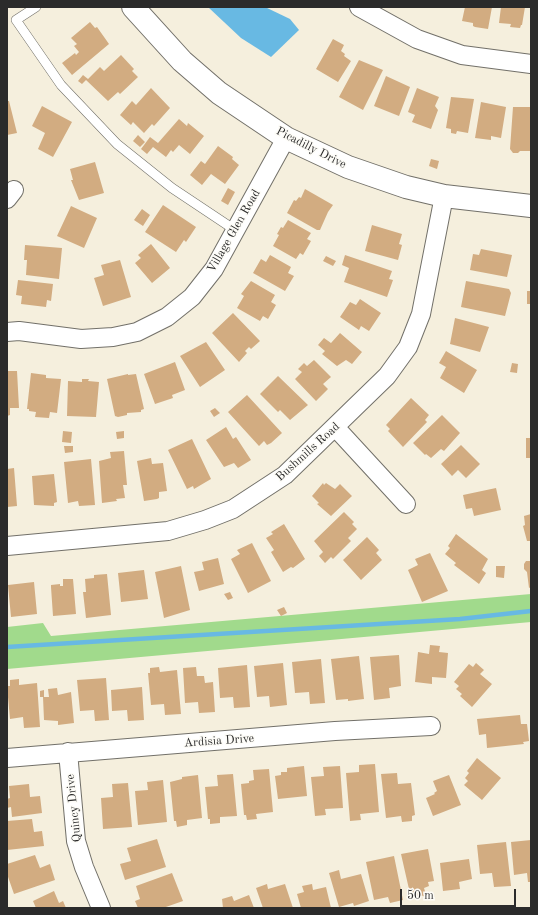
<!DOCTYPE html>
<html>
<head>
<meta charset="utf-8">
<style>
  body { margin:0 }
  #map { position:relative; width:538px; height:915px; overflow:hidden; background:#f5efdd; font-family:"Old Standard TT",serif }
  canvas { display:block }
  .frame { position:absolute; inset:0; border:8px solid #2b2b2b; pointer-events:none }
  .scale { position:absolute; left:400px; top:889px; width:116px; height:18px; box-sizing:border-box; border:2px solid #2b2b2b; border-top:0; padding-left:5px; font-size:12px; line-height:14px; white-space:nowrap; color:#2b2b2b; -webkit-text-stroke:3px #fdfcf7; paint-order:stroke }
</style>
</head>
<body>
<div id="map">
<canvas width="538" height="915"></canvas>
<div class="frame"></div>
<div class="scale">50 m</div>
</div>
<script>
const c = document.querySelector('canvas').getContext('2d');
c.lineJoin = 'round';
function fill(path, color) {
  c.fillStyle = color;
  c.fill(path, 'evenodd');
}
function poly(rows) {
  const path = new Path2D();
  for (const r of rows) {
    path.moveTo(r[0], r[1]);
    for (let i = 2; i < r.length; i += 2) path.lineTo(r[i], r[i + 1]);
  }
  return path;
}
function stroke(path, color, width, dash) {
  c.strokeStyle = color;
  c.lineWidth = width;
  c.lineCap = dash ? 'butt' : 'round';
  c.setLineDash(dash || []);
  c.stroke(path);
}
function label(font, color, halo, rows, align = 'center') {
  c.font = font + ' "Old Standard TT",serif';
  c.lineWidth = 3;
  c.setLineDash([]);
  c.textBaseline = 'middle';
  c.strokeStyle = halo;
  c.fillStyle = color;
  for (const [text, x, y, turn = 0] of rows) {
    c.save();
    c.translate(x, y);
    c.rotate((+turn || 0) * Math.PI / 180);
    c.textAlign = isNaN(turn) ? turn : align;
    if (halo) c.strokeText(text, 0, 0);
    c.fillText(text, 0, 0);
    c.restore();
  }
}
const green = poly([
  [531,594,531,622,7,669,7,627,43,623,51,636]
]);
const water = poly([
  [208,7,265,7,290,19,299,30,271,57,241,38]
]);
const stream = poly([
  [7,647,460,619,531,611]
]);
const building = poly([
  [465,7,492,7,488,29,475,27,473,26,473,23,462,21],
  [501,7,525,7,522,25,521,25,520,28,510,27,511,24,499,23],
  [90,22,95,28,97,27,109,44,72,75,62,63,75,53,76,55,79,52,74,46,77,44,71,38],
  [333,39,344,45,341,51,345,54,344,56,351,61,338,82,316,69],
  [121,55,134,69,132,71,138,77,120,94,118,92,108,101,86,80,82,84,78,81,83,75,88,79,100,67,104,71],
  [359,60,383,70,363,110,339,97],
  [386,76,410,87,399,116,374,106],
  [151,88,170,108,154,126,152,124,144,133,133,122,131,125,120,115,132,101,136,105],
  [417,88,439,97,435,106,438,110,431,129,412,122,415,115,408,112],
  [451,97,474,99,468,133,457,131,456,134,451,133,451,129,446,128],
  [7,101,9,101,17,133,7,135],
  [481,102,506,107,501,138,491,136,491,140,475,138],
  [42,106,72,122,53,157,38,149,45,133,32,126],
  [513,107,531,107,531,151,520,151,518,153,513,153,510,149],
  [179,119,187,126,188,123,204,136,190,154,179,145,173,152,171,150,166,157,153,147,147,154,141,149,150,137,158,143],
  [138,135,145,142,140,147,133,141],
  [218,146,233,157,232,159,239,165,225,184,211,174,202,185,190,175,201,161,205,164],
  [431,159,439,161,437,169,429,166],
  [95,162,104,193,79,200,71,180,73,180,70,169],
  [228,188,235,192,228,205,221,201],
  [305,189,333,205,328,212,320,230,317,230,287,213,294,200,296,201,299,197,301,198],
  [163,205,196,227,186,242,184,240,176,252,145,232],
  [71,206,97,218,84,248,57,236],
  [142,209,150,215,143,226,134,220],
  [288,220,311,233,307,239,311,241,303,255,300,253,296,259,273,246,279,235,277,234,281,227,283,228],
  [372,225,402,234,399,244,402,245,398,260,365,251],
  [151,244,170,268,152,283,135,263,141,258,138,255],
  [25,245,62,248,59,279,26,275,27,260,24,260],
  [481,249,512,255,507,277,470,270,473,254,479,255],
  [270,255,291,267,288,273,294,276,285,291,253,273,261,259,266,262],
  [345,255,392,271,389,279,393,280,387,297,344,282,349,268,342,265],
  [326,256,336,261,333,266,323,261],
  [120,260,131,297,103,306,94,278,104,275,101,265],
  [18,280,53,284,51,301,47,300,46,307,21,304,22,296,16,295],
  [251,281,275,295,271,302,276,305,268,319,263,316,260,321,237,308,244,296,241,294],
  [466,281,509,289,511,293,505,316,461,307],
  [527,291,531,291,531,304,527,304],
  [360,299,381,313,369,331,361,326,359,330,340,317,350,302,356,305],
  [233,313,260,341,251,349,249,347,245,351,247,353,239,362,212,333],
  [455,318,489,327,480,352,450,344],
  [340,333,362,352,352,364,346,360,337,366,322,354,325,351,318,345,324,338,331,343],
  [206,342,225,370,200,387,180,356],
  [446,351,477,370,464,393,440,378,446,367,439,363],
  [314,360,331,377,323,384,328,389,316,401,295,379,302,372,298,369,304,363,307,366],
  [175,362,185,390,172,395,173,398,155,404,144,374],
  [512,363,518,364,517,373,510,372],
  [7,371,17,371,19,408,10,408,10,415,7,416],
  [31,373,46,375,46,378,61,379,57,413,50,412,49,418,35,417,36,412,29,411,29,409,27,409],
  [128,374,128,375,136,374,144,409,141,410,141,412,127,413,127,415,118,417,115,416,107,379],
  [278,376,308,405,290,420,280,410,278,412,260,394],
  [82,379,89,379,88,381,99,382,96,417,67,416,68,381,82,382],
  [247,395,282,433,271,443,267,445,264,441,259,446,228,412],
  [411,398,429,415,425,420,427,422,403,447,388,431,390,429,386,425],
  [215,408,220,413,214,417,210,411],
  [442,415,460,433,444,451,441,449,431,458,426,454,425,455,413,443],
  [226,427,233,439,236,437,251,460,238,468,234,463,224,467,206,440],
  [63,431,72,432,71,443,62,442],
  [124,431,124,438,117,439,116,432],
  [526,438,531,438,531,458,526,458],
  [192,439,211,479,194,489,193,486,187,489,168,450],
  [461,445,480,464,466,478,458,470,452,476,441,464],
  [64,446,73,446,73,452,65,453],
  [124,451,127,485,123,485,125,498,116,499,117,501,102,503,99,461,111,458,110,452],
  [151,458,152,464,163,463,167,491,159,492,159,498,157,499,144,501,137,461],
  [91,459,95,505,79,506,78,501,68,503,64,462],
  [14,468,17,506,7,507,7,469],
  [54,474,57,502,54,503,54,506,34,505,32,476],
  [323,483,324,485,326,483,335,489,340,484,352,496,331,516,317,504,319,503,312,496],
  [496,488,501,510,474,516,472,508,466,509,463,495],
  [344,512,354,522,352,524,357,529,348,538,351,541,333,559,331,557,325,563,319,556,323,552,314,541],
  [531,514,531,541,527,541,523,526,525,525,524,516],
  [284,524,305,559,293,568,291,567,283,572,271,552,274,550,266,538,273,534,271,532],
  [456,534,488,559,482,570,486,573,479,584,454,565,456,563,445,554,450,548,448,546],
  [367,537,379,550,376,553,382,560,361,580,343,560],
  [252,543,271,581,248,593,231,559,240,554,237,550],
  [430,553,448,591,422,602,408,570,418,565,415,559],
  [218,558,224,584,199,591,194,572,204,570,202,562],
  [526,561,531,561,531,587,529,588,527,572,524,569,524,564],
  [181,566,190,610,164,618,155,572],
  [496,566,505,566,504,578,496,577],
  [144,570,148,599,121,602,118,573],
  [107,574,111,615,86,618,83,592,86,592,85,579,94,578,94,575],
  [63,579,73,579,76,614,53,616,51,587,51,585,60,584,60,586,63,586],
  [34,582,37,614,11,617,8,585],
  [230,592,233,598,228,600,224,594],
  [284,607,287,613,281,616,277,610],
  [430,645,440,646,439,652,448,653,446,678,432,677,432,684,415,682,418,652,429,654],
  [399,655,401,686,389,688,390,698,374,700,370,657],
  [359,656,364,699,348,701,348,699,336,700,331,659],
  [321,659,325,703,310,704,309,692,295,693,292,662],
  [283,663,287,705,270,707,269,696,257,697,254,666],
  [476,663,484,670,480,674,492,684,472,707,460,696,462,694,456,689,459,686,454,682,469,664,473,667],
  [247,665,250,707,234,708,233,697,220,698,218,668],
  [159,667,160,672,177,670,181,714,165,715,164,704,151,705,148,673,150,673,150,668],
  [196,667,197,676,204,676,205,683,213,682,215,712,199,713,198,702,185,703,183,668],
  [106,678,109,720,95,721,94,710,80,711,77,680],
  [19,679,19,685,37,683,40,727,24,728,23,717,10,719,7,686,10,686,10,680],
  [142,687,144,720,128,721,127,710,112,711,111,690],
  [57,688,58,695,71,692,74,723,58,725,58,721,44,720,43,697,40,697,40,691,44,690,44,697,49,697,48,689],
  [520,715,521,724,527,724,529,741,523,742,524,744,487,748,486,734,479,735,477,719],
  [477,758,501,778,482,800,464,785,468,781,465,778,469,773,467,771],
  [375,764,379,812,360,814,361,820,350,821,346,773,359,772,359,765],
  [304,766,307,796,278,799,275,776,281,775,281,772,287,772,287,768],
  [340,766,343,808,325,809,326,815,315,816,311,777,324,776,323,767],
  [269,769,273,812,256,814,257,819,247,820,246,815,244,815,241,784,249,783,249,781,254,780,253,770],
  [397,773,398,784,411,783,415,815,412,816,412,821,402,822,401,816,386,818,381,774],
  [233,774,237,816,220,817,220,823,210,824,210,819,208,819,205,787,218,786,217,775],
  [198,775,202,818,187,820,187,825,177,827,176,821,174,821,170,782,182,779,182,777],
  [449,775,461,805,433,816,426,798,435,794,434,793,437,791,433,781],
  [163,780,167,822,138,825,135,791,148,790,147,782],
  [128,783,132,827,103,829,101,798,113,797,112,784],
  [29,784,30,797,40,796,42,813,12,817,11,807,7,808,7,799,10,798,9,786],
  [32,819,34,832,42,831,44,846,7,850,7,821],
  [157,839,166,867,125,880,120,864,131,861,127,848],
  [531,840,531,882,528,882,527,873,514,875,511,842],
  [506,842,511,886,494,887,492,873,480,874,477,845],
  [428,849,434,881,428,882,429,886,424,888,426,895,411,898,401,854],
  [35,855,40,868,50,864,55,880,14,894,7,874,7,864],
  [394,856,403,900,390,903,388,897,374,900,366,862],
  [469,859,472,879,459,882,460,889,443,891,440,863],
  [339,870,341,879,361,874,369,901,354,906,353,903,339,907,329,873],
  [172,873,183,901,163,908,138,908,135,901,140,899,136,886],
  [267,884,268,889,285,884,293,908,263,908,256,888],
  [312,884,313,890,326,887,331,908,301,908,297,894,304,892,302,886],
  [54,891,59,903,63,901,66,908,36,908,33,901],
  [249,895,254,908,223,908,222,899,232,896,234,901]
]);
const service = poly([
  [36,7,16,20,61,85,117,144,172,188,235,230]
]);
const minor = poly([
  [359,7,417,39,462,55,531,64],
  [7,199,14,190],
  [7,332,19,331,81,339,113,337,137,332,167,317,192,297,214,269,286,138],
  [336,428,406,504],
  [7,546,168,531,205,520,233,509,285,475,387,376,408,347,421,314,444,196],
  [68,752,76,841,84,867,101,908],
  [7,758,335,731,431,726]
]);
const tertiary = poly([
  [133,7,182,61,219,93,286,138,348,167,406,187,444,196,531,206]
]);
const streetNames = [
  ["Picadilly Drive",311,148,27],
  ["Village Glen Road",234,231,-60],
  ["Bushmills Road",308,452,-42],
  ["Ardisia Drive",219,741,-4],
  ["Quincy Drive",74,808,-96]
];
fill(green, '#a1da8c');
fill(water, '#68b9e3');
stroke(stream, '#68b9e3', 4.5);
fill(building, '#d2ac81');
stroke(service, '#727069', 10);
stroke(minor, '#727069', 20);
stroke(tertiary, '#727069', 24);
stroke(service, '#fff', 9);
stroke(minor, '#fff', 18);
stroke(tertiary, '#fff', 22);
label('12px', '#2b2b2b', '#fdfcf7', streetNames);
</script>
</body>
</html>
